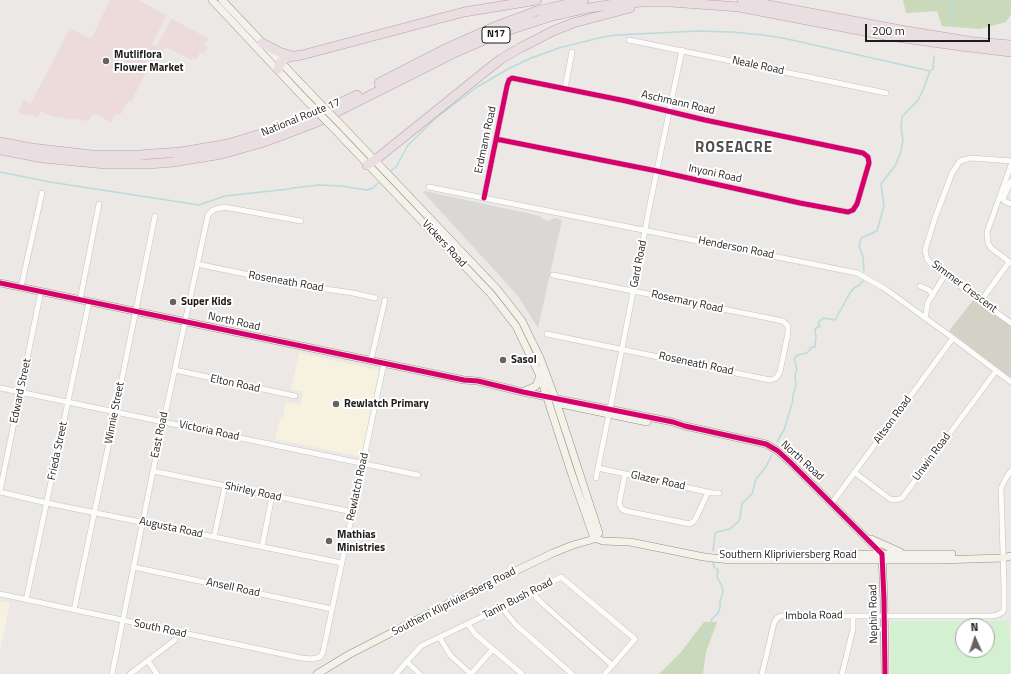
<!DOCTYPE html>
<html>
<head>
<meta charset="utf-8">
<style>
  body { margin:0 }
  #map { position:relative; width:1011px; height:674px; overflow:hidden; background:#ebe8e5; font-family:"Titillium Web",sans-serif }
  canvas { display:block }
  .north { position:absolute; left:955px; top:618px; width:40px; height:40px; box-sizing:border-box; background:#fff; border:1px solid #a4a4a4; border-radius:50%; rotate:357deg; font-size:11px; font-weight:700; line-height:16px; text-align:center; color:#1c1c1c }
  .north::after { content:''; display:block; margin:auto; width:14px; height:18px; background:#646362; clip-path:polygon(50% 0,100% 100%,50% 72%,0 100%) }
  .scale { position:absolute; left:865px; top:24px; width:125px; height:18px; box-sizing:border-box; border:2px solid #1c1c1c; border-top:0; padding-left:5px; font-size:12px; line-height:14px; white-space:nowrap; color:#1c1c1c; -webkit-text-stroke:3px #fff; paint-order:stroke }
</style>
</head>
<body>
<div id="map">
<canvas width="1011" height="674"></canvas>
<div class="north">N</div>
<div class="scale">200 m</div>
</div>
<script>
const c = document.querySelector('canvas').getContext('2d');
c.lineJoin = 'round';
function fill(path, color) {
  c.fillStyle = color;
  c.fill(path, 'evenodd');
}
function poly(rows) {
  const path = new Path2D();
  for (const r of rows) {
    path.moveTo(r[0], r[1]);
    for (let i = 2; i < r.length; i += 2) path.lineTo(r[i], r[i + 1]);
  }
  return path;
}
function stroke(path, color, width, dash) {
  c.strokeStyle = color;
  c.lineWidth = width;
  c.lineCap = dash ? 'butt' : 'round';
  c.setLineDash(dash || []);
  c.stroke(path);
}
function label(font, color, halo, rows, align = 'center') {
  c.font = font + ' "Titillium Web",sans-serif';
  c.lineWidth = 4;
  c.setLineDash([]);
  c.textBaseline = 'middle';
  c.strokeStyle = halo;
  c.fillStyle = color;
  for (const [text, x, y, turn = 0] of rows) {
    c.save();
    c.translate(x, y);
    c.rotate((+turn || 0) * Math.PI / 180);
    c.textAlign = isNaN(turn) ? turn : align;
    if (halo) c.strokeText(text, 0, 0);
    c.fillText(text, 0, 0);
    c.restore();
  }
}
const residential = poly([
  [424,191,540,216,541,218,548,221,555,218,562,220,538,328,518,296,423,192]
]);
const commercial = poly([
  [110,0,138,0,167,15,152,44,157,46,171,19,208,38,204,46,208,47,204,54,200,52,197,59,193,57,192,60,165,47,157,64,151,62,131,102,128,101,120,115,116,113,111,122,93,113,89,121,80,120,77,118,75,120,51,116,41,111,37,117,28,114,27,116,18,111,24,100,29,103,28,104,30,105,70,28,91,39]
]);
const education = poly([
  [299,353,379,370,362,454,357,456,275,439,280,419,283,419,286,402,300,405,303,391,291,389],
  [0,601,10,603,0,651]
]);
const construction = poly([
  [974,299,1011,325,1011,378,949,331]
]);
const forest = poly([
  [903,0,1011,0,1011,14,1006,22,980,29,942,26,937,11,906,13],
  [704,622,717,622,706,652,703,674,659,674,681,652]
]);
const park = poly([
  [890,621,1009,621,1010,674,891,674],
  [963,626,987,626,987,650,963,650]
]);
const stream = poly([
  [953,24,953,0],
  [390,171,396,167,408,145,437,117,477,87,508,69,531,58,559,48,603,37,617,35,698,31,732,32,763,35,783,38,930,71],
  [0,172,50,182,199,205,225,196,289,189,293,188,319,185,341,186,367,190,373,188,378,183],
  [864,271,863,257,859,246,861,238,877,231,884,206,881,184,895,166,901,152,903,140,901,127,902,117,918,100,923,90,930,71,933,69,934,56],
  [777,442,784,430,793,400,793,395,796,386,795,375,797,369,794,359,795,358,797,355,807,353,812,347,815,347,816,336,815,331,815,329,820,326,818,323,823,318,835,320,850,293,854,288,859,285,863,281],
  [713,551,715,534,717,532,730,529,738,522,740,518,742,503,752,494,756,479,765,468,772,455],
  [703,642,712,619,718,613,720,608,720,602,723,592,722,586,717,577,718,570,714,567,713,562]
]);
const street = poly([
  [629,40,886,93],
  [565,88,572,52],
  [1011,161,971,158,960,161,952,173,935,218,925,250,927,259,933,266,1011,323],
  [1011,165,987,232,988,243,991,248,1011,263],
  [1011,181,1003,199,1004,201,1011,204],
  [429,187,857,273,884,288,953,338,1011,382],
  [484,198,507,86,509,80,512,78,626,101,705,120,863,153,868,157,869,163,857,204,853,210,848,212,800,203,657,171,496,139],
  [197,264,298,285,353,293,375,298],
  [920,286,929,290,933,295],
  [21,287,42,193],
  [80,300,99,204],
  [981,301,1009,262],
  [925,318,928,302,945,275],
  [547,334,770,380,776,378,780,372,788,333,788,326,783,321,553,275],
  [371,360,385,300],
  [175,370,295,396],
  [0,388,418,475],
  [598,468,712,493,719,493],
  [153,471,353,512],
  [854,472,890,499,896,500,902,498,996,371],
  [625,474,619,504,622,509,626,511,690,524,694,521,696,518,708,492],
  [596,478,622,349,650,204,682,50],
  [0,491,41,291],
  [0,492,47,503,342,563],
  [832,503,953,338],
  [214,537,225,486],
  [262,547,272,496],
  [133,567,332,609],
  [534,592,536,597,544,605,612,665],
  [0,594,301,658,312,659,320,657,323,652,384,363],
  [26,600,89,302],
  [503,607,506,613,516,625,572,674],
  [74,610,106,457,155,216],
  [468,624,475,634,522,674],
  [440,638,450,655,471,674],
  [148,661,157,674],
  [407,662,420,674],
  [112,674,153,471,208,215,213,210,224,207,301,221],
  [130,674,175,640],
  [396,674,421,646,534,592,561,577,635,639,605,674],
  [471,674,493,649],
  [762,674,774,623,777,618,781,616,992,616,997,615,1003,612,1004,609,1004,585,1001,488,1006,478,1011,471],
  [842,674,853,629,853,616]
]);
const secondary = poly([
  [212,0,303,97],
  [222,0,310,93],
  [345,129,497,289,522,321,540,358,555,398,599,533],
  [338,133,491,294,516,326,540,376,572,475,594,538,603,541,630,542,704,557,730,560,938,560,1003,558,1011,556],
  [0,283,464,380,478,381,523,392,673,422,685,426,766,444,778,451,790,462,882,554,884,600,885,674],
  [525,391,536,386,540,376],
  [561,404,647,422],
  [871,539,900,552],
  [803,555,882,554,952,554],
  [317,674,350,654,465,595,553,553,573,545,591,540,597,535]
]);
const highway = poly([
  [742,0,906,31,974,42,1011,45],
  [262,43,279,52,292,56],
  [278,69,281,62,288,57,302,55,464,12,537,0],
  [379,83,445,49,494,27,537,11,584,0],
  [0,142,31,148,92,155,139,155,181,152,228,144,280,128,307,118,357,95],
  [0,150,43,158,106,164,148,164,173,162,222,154,264,142,317,122,452,54,500,33,552,16,583,9,614,4,642,2,671,2,739,7,890,36,961,46,1011,52],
  [367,165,379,157,482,74,501,59,520,48,553,31,573,23,630,8]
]);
const secondaryBridge = poly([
  [310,93,345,129],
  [303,97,338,133]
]);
const cycleway = poly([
  [484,198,507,86,509,80,512,78,626,101,705,120,863,153,868,157,869,163,857,204,853,210,848,212,800,203,657,171,496,139],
  [0,283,464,380,478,381,523,392,673,422,685,426,766,444,778,451,790,462,882,554,884,600,885,674]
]);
const markers = [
  [106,61,4,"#646362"],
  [173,302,4,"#646362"],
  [503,360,4,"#646362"],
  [336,404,4,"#646362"],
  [329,541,4,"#646362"]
];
const shields = [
  [496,35,28]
];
const shieldNames = [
  ["N17",496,35]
];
const poiNames = [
  ["Mutliflora",114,55],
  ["Flower Market",114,68],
  ["Super Kids",181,302],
  ["Sasol",511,360],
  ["Rewlatch Primary",344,404],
  ["Mathias",337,535],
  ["Ministries",337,548]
];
const streetNames = [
  ["Neale Road",758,66,12],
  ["Aschmann Road",678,103,13],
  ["National Route 17",301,118,-22],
  ["Erdmann Road",486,140,-78],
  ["Inyoni Road",715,174,12],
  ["Vickers Road",444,244,47],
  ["Henderson Road",736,248,11],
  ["Gard Road",639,264,-79],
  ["Roseneath Road",286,282,10],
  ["Simmer Crescent",964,287,37],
  ["Rosemary Road",687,302,12],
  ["North Road",234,322,12],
  ["Roseneath Road",696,364,12],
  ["Elton Road",235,384,12],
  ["Edward Street",21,391,-78],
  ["Winnie Street",115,413,-79],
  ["Altson Road",893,420,-54],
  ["Victoria Road",209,431,12],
  ["East Road",160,435,-78],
  ["Frieda Street",58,451,-78],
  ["Unwin Road",932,457,-54],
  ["North Road",802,461,42],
  ["Glazer Road",658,481,12],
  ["Rewlatch Road",358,487,-78],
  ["Shirley Road",253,492,12],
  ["Augusta Road",171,528,12],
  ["Southern Klipriviersberg Road",788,555],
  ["Ansell Road",233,588,12],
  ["Tanin Bush Road",518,599,-27],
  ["Southern Klipriviersberg Road",454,602,-27],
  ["Nephin Road",874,614,-91],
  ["Imbola Road",814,616,-1],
  ["South Road",160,629,12]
];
const districtNames = [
  ["ROSEACRE",734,148]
];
fill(residential, '#dad8d6');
fill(commercial, '#eddbdb');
fill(education, '#f6f2df');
fill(construction, '#d4d2c7');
fill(forest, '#c9d9ba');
fill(park, '#d3f1d0');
stroke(stream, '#b8dbde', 1.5);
stroke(street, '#c3c2c1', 6);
stroke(secondary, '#95937e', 8);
stroke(highway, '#c09dab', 10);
stroke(street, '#fcfcfb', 5);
stroke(secondary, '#f3f1e9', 7);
stroke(highway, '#e9dee1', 9);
stroke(secondaryBridge, '#95937e', 8, []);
stroke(secondaryBridge, '#f3f1e9', 7);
stroke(cycleway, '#d6006c', 5);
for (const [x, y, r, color] of markers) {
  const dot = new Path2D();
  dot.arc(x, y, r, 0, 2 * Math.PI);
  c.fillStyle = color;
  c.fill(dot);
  stroke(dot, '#fff', 1.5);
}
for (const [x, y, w] of shields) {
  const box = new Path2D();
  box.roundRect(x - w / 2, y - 8, w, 16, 3);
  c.fillStyle = '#fff';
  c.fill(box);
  stroke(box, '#1c1c1c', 1);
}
label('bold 10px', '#1c1c1c', null, shieldNames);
label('bold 11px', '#1c1c1c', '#fff', poiNames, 'left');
label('11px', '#1c1c1c', '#fff', streetNames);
c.letterSpacing = '1px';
label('bold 15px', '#4f4f4f', '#fff', districtNames);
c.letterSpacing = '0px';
</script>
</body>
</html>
